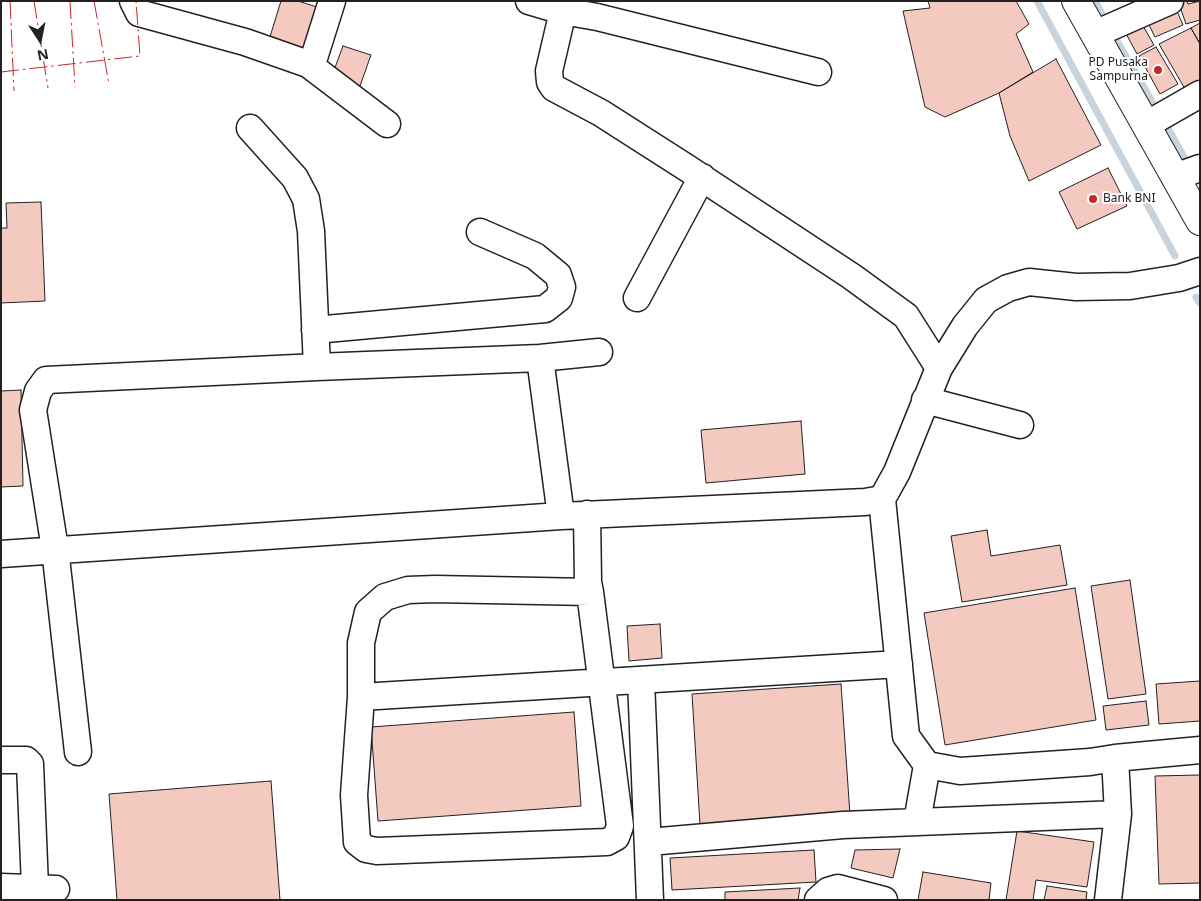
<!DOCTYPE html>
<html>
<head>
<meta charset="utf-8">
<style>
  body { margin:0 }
  #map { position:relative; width:1201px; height:901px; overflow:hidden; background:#fff; font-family:"Noto Sans",sans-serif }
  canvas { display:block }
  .frame { position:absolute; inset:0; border:2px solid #222; pointer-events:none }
  .north { position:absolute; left:15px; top:15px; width:50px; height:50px; -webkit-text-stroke:4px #fff; paint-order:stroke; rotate:169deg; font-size:14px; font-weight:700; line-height:20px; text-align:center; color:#222 }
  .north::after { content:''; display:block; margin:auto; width:18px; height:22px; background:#222; clip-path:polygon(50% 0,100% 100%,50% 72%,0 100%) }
</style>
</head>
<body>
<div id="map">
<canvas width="1201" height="901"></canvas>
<div class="frame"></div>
<div class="north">N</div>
</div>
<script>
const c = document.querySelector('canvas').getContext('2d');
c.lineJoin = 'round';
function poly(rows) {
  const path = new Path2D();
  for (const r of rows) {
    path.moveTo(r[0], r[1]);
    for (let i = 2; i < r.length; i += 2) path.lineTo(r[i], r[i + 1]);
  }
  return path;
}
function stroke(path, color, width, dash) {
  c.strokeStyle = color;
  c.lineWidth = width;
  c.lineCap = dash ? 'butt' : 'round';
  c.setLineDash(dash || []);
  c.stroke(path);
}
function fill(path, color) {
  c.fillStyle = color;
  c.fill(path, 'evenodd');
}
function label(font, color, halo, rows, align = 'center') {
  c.font = font + ' "Noto Sans",sans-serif';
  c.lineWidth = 4;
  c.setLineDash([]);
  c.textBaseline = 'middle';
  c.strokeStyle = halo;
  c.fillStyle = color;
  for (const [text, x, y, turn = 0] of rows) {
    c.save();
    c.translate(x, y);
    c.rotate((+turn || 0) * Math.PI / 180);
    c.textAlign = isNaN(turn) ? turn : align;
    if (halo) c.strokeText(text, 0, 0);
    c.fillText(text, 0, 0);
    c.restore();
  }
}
const stream = poly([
  [1037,1,1175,256],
  [1095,1,1107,23],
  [1112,32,1158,112],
  [1164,121,1189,166],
  [1196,297,1200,303]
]);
const building = poly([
  [281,1,298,1,320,8,305,50,269,40,281,1],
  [928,1,1016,1,1029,24,1016,34,1033,72,999,93,945,117,925,107,903,11,930,8,928,1],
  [1178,1,1187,1,1188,4,1200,1,1200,20,1186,24,1178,1],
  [1173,2,1183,25,1155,37,1144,15,1173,2],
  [1139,19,1154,45,1137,54,1123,28,1139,19],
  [1200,23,1200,44,1191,28,1200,23],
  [1191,28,1200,44,1200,91,1189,96,1159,44,1191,28],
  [343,46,371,55,360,86,333,73,343,46],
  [1156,47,1178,84,1160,94,1139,56,1156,47],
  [1056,59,1101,145,1029,181,1010,136,999,93,1056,59],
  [1108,168,1127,206,1077,229,1059,192,1108,168],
  [41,202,45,301,1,303,1,228,7,228,6,203,41,202],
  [21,390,23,486,1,487,1,391,21,390],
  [801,421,805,474,706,483,701,430,801,421],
  [987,530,991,556,1060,545,1067,585,962,602,951,536,987,530],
  [1130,580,1146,694,1108,699,1091,586,1130,580],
  [1075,588,1096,720,945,745,924,613,1075,588],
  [660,624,662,658,629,661,627,626,660,624],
  [1200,681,1200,721,1159,724,1156,684,1200,681],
  [841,684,850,815,700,825,692,694,841,684],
  [1146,701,1149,725,1106,730,1103,706,1146,701],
  [574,712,581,806,378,821,371,727,574,712],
  [1200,775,1200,883,1159,884,1155,776,1200,775],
  [271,781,280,900,117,900,109,794,271,781],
  [1017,831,1094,842,1087,887,1036,880,1033,900,1006,900,1017,831],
  [900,849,893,878,851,868,855,850,900,849],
  [814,850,816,882,672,890,670,858,814,850],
  [923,872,991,883,989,900,918,900,923,872],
  [1047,886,1087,892,1086,900,1044,900,1047,886],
  [800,888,798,900,725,900,725,892,800,888]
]);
const minor = poly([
  [133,1,139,13,245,42,308,64,314,58,332,1],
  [529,1,563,11,549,71,550,82,554,88,601,113,687,168,851,276,906,316,939,368],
  [567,1,563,11,597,17,818,72],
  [1095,34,1170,1],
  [308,64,387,124],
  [1146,125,1200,94],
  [1175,177,1200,168],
  [637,298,702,177],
  [315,330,545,309,559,298,562,287,558,275,535,256,480,232],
  [540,358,599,352],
  [317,367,540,358,561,516],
  [925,400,1020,425],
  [882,499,906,736,927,765,960,771,1090,762,1115,758,1118,814],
  [587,514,588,582,590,592,620,826,616,837,607,842,377,851,366,849,357,842,354,795,361,697,361,643,368,612,385,597,408,590,435,589,590,592],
  [1,554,561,516,865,502,882,499,897,472,939,368,965,326,986,300,1008,288,1029,282,1076,287,1130,286,1179,278,1200,271],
  [641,680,650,900],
  [361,697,899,664],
  [78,752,55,549,33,410,38,391,46,380,317,367,311,231,306,199,295,178,250,128],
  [1115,758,1200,750],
  [1,760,26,760,30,764,35,887],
  [917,822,927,765],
  [649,842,843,825,1118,814,1108,900],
  [1,887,56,889],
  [818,900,828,891,838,888,884,900]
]);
const major = poly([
  [1076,1,1200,221]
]);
const power = poly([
  [10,1,14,91],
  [34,1,48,88],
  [70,1,75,87],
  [94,1,109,84],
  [1,72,140,56,136,1]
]);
const markers = [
  [1158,70,5,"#c62828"],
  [1093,199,5,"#c62828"]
];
const poiNames = [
  ["PD Pusaka",1148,63],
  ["Sampurna",1148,77],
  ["Bank BNI",1103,199,"left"]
];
stroke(stream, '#c7d3dd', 7);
fill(building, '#f3c9c0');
stroke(building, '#222', 1);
stroke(minor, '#222', 29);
stroke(major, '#222', 30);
stroke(minor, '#fff', 26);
stroke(major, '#fff', 28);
stroke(power, '#c62828', 1, [18, 4, 2.5, 4]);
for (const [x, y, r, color] of markers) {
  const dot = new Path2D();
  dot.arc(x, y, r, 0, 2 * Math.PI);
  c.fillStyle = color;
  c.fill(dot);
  stroke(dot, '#fff', 2);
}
label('12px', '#222', '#fff', poiNames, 'right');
</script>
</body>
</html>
